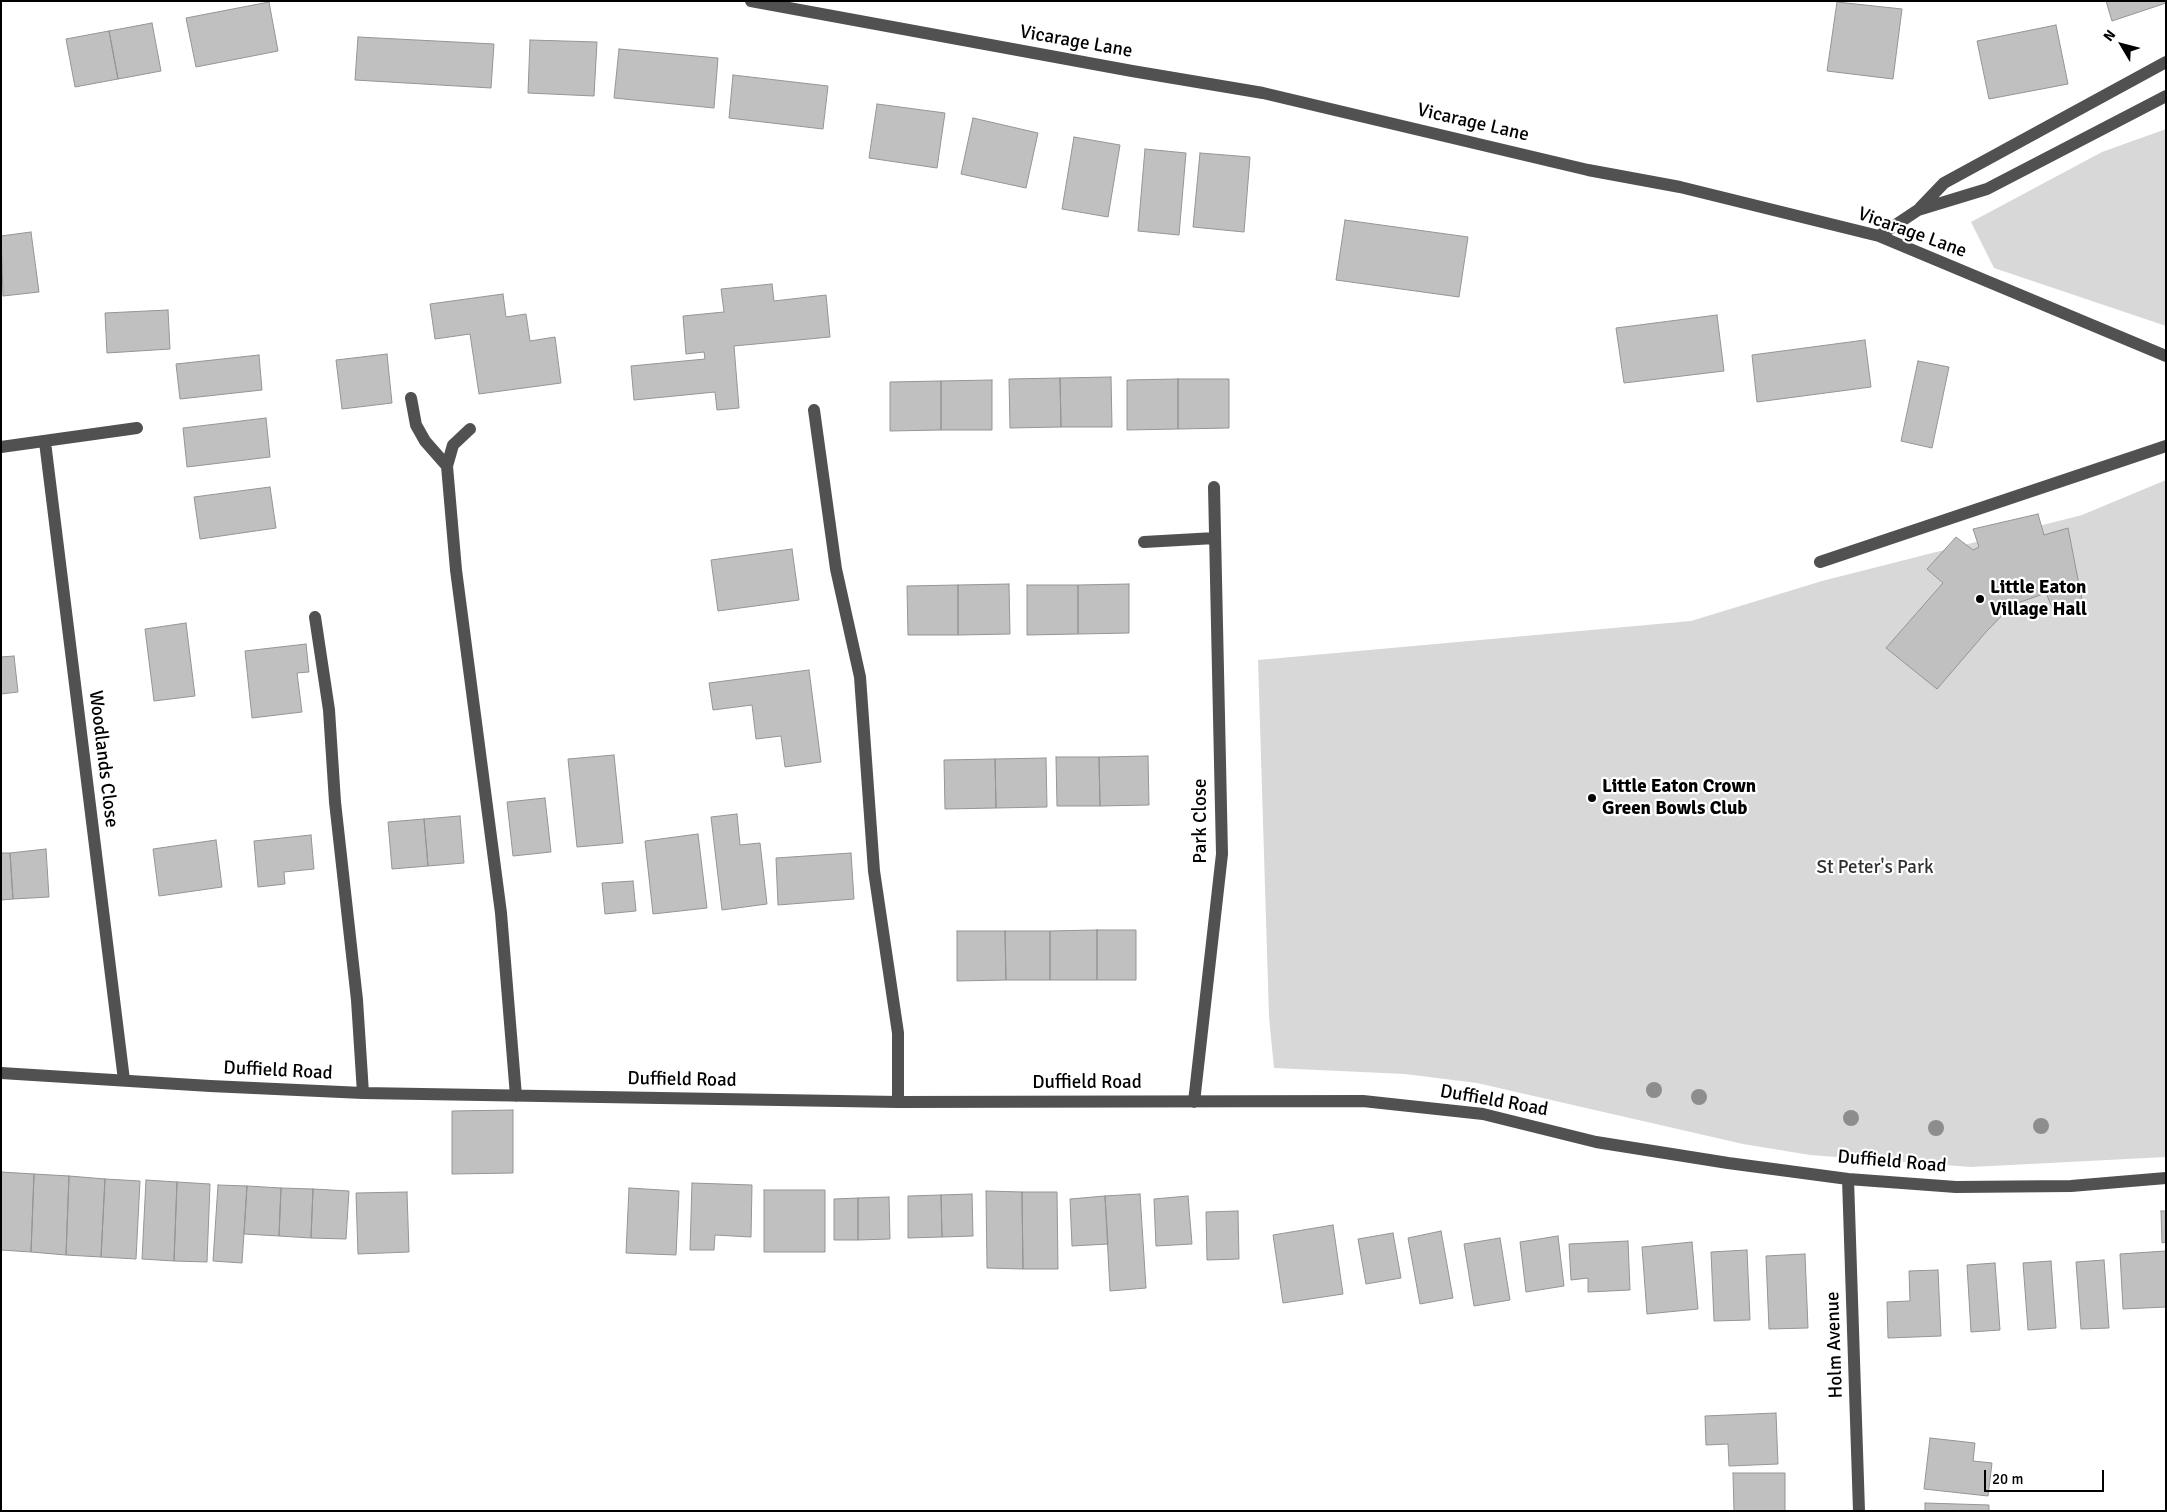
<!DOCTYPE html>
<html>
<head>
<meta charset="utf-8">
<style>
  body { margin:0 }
  #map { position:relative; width:2167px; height:1512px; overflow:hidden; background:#fff; font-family:Signika,sans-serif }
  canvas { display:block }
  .frame { position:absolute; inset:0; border:2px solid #000; pointer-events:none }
  .north { position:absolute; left:2097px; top:20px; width:50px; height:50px; -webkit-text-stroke:4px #fff; paint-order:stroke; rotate:307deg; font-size:14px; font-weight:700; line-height:20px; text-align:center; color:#000 }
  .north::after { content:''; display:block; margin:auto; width:18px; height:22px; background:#000; clip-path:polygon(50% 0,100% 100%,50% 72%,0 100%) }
  .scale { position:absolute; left:1984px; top:1470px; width:120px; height:22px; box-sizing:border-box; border:2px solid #000; border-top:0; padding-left:6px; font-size:15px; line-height:18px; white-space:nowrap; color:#000; -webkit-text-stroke:4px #fff; paint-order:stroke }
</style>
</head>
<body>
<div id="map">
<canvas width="2167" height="1512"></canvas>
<div class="frame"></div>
<div class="north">N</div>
<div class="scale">20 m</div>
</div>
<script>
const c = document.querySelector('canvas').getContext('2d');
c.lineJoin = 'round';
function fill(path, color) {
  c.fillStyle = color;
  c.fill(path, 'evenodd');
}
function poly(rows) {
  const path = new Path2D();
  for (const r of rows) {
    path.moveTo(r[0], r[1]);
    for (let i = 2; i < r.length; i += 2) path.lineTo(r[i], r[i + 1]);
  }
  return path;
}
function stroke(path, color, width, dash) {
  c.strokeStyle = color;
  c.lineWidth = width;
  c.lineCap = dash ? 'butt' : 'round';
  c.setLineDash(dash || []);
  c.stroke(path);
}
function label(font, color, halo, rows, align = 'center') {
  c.font = font + ' Signika,sans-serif';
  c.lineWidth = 4.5;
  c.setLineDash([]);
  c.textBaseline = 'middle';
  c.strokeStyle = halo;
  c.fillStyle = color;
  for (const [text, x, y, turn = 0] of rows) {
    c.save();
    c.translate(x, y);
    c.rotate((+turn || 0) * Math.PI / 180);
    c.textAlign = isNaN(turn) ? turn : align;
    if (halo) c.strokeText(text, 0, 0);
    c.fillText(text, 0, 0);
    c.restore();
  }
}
const green = poly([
  [2166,129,2166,326,1994,268,1971,222,2102,152],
  [2166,480,2166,1157,1971,1167,1810,1155,1743,1144,1477,1083,1405,1074,1274,1068,1269,1017,1258,660,1691,621,1822,581,2082,515]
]);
const building = poly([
  [2106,1,2166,1,2166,3,2112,21,2106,1],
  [269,2,278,51,196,67,186,18,269,2],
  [1837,2,1902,9,1893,79,1827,71,1837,2],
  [152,23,161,71,118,79,109,31,152,23],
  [2056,25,2068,84,1989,99,1977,41,2056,25],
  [109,31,118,79,75,87,66,39,109,31],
  [358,37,494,44,491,88,355,80,358,37],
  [530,40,597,42,594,96,528,93,530,40],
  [619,49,718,58,714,108,614,98,619,49],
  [733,75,828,86,823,129,729,118,733,75],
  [877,104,945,113,937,168,869,158,877,104],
  [973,118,1038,133,1026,188,961,174,973,118],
  [1074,137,1120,145,1108,217,1062,209,1074,137],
  [1145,149,1186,153,1179,235,1138,231,1145,149],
  [1200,153,1250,157,1244,232,1193,227,1200,153],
  [1345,220,1468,237,1459,297,1336,280,1345,220],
  [31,232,39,292,3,296,1,236,31,232],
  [772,284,774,301,826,295,830,337,734,346,739,408,717,410,715,392,634,400,631,366,705,359,704,352,686,354,683,316,724,312,721,289,772,284],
  [503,294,506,317,526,314,530,341,555,337,561,383,479,394,470,334,435,339,430,304,503,294],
  [168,310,170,349,107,353,105,313,168,310],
  [1717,315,1724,371,1624,383,1616,328,1717,315],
  [1865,340,1871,387,1757,402,1752,355,1865,340],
  [387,354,392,403,342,409,336,360,387,354],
  [259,355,262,390,180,399,176,364,259,355],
  [1918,361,1949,367,1932,448,1901,441,1918,361],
  [1111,377,1112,427,1061,427,1060,378,1111,377],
  [1060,378,1061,427,1010,428,1009,379,1060,378],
  [1178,379,1178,429,1127,430,1127,380,1178,379],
  [1178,379,1229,379,1229,428,1178,429,1178,379],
  [992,380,992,430,941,430,941,381,992,380],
  [941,381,941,430,890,431,890,382,941,381],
  [266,418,270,457,187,467,183,428,266,418],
  [270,487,276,528,200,539,194,497,270,487],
  [2038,514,2044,535,2068,528,2083,605,2054,612,2046,593,2012,605,1986,632,1937,689,1886,648,1943,583,1927,569,1956,537,1973,550,1979,547,1973,529,2038,514],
  [792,549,799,600,718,611,711,560,792,549],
  [1009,584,1010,634,958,635,958,585,1009,584],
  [1129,584,1129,633,1078,634,1078,585,1129,584],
  [958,585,958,635,908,635,907,586,958,585],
  [1027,585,1078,585,1078,634,1027,635,1027,585],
  [186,623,195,696,154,701,145,629,186,623],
  [306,644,309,672,297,673,302,712,252,718,245,651,306,644],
  [14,656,18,692,1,694,1,657,14,656],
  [809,670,821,762,785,767,781,736,756,739,752,705,713,710,709,683,809,670],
  [614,755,623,843,577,847,568,759,614,755],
  [1148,756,1149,805,1100,806,1099,757,1148,756],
  [1056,757,1099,757,1100,806,1057,806,1056,757],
  [1046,758,1047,807,996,808,995,759,1046,758],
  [995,759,996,808,945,809,944,760,995,759],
  [545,798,551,852,513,856,507,802,545,798],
  [737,814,740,845,760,843,767,904,722,910,711,817,737,814],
  [460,816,464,863,428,866,424,819,460,816],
  [424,819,428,866,392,869,388,822,424,819],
  [698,834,707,908,653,914,645,841,698,834],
  [311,835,314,869,284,872,285,884,258,887,254,841,311,835],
  [216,840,222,887,159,896,153,849,216,840],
  [46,849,49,897,13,899,10,853,46,849],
  [1,853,10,853,13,899,1,900,1,853],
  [851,853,854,899,778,905,776,858,851,853],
  [633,881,636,911,605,914,602,883,633,881],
  [1097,930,1097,980,1050,980,1050,931,1097,930],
  [1097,930,1136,930,1136,980,1097,980,1097,930],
  [957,931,1005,931,1006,980,957,981,957,931],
  [1005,931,1050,931,1050,980,1006,980,1005,931],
  [513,1110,513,1173,452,1174,452,1111,513,1110],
  [1,1172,34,1174,31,1252,1,1250,1,1172],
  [34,1174,69,1176,66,1255,31,1252,34,1174],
  [69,1176,105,1179,101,1257,66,1255,69,1176],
  [105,1179,140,1181,136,1259,101,1257,105,1179],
  [146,1180,177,1182,174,1261,142,1259,146,1180],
  [177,1182,210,1184,207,1262,174,1261,177,1182],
  [692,1183,752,1185,751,1237,715,1235,714,1250,690,1250,692,1183],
  [218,1185,247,1186,242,1263,213,1261,218,1185],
  [247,1186,281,1188,279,1236,244,1234,247,1186],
  [281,1188,313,1189,311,1238,279,1236,281,1188],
  [629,1188,679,1191,676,1255,626,1253,629,1188],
  [313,1189,349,1191,346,1239,311,1238,313,1189],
  [764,1190,825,1190,825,1252,764,1252,764,1190],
  [986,1191,1022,1192,1023,1269,987,1268,986,1191],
  [407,1192,409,1252,358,1254,356,1193,407,1192],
  [1022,1192,1057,1192,1058,1269,1023,1269,1022,1192],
  [972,1194,973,1236,942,1237,941,1195,972,1194],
  [1140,1194,1146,1288,1110,1291,1105,1196,1140,1194],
  [941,1195,942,1237,908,1238,908,1196,941,1195],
  [1105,1196,1108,1244,1072,1246,1070,1199,1105,1196],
  [1188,1196,1192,1244,1156,1246,1154,1199,1188,1196],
  [889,1197,890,1239,858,1240,858,1198,889,1197],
  [858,1198,858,1240,834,1240,834,1199,858,1198],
  [1238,1211,1239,1259,1207,1260,1206,1212,1238,1211],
  [2161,1211,2166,1211,2166,1242,2162,1243,2161,1211],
  [1333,1225,1343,1294,1283,1303,1273,1235,1333,1225],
  [1441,1231,1453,1298,1420,1304,1408,1238,1441,1231],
  [1393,1233,1401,1278,1366,1284,1358,1239,1393,1233],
  [1558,1236,1564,1286,1526,1292,1520,1242,1558,1236],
  [1500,1238,1510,1300,1474,1306,1464,1244,1500,1238],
  [1628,1241,1630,1290,1588,1292,1588,1278,1571,1280,1569,1244,1628,1241],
  [1692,1242,1698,1309,1647,1314,1642,1247,1692,1242],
  [1747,1250,1750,1320,1714,1321,1711,1252,1747,1250],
  [2166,1251,2166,1307,2123,1309,2120,1254,2166,1251],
  [1805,1254,1808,1328,1769,1329,1766,1256,1805,1254],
  [2104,1260,2109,1328,2081,1329,2076,1262,2104,1260],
  [2051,1261,2056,1328,2028,1330,2023,1263,2051,1261],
  [1995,1263,2000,1330,1971,1332,1967,1265,1995,1263],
  [1938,1270,1941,1336,1888,1338,1887,1302,1910,1301,1909,1271,1938,1270],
  [1776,1413,1778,1464,1729,1466,1728,1444,1706,1445,1705,1416,1776,1413],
  [1930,1438,1975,1443,1973,1461,1992,1463,1988,1496,1924,1489,1930,1438],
  [1733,1473,1785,1473,1785,1511,1734,1511,1733,1473],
  [1925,1503,1989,1505,1989,1511,1925,1511,1925,1503]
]);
const minor = poly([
  [751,1,1132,71,1263,93,1588,170,1680,187,1879,236,2166,356],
  [1920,208,1944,183,2166,62],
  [1879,236,1918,210,1987,189,2166,96],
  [411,398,416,425,425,441,447,466],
  [814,410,836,569,860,677,874,871,898,1033,898,1102],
  [470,429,453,445,447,466,456,570,501,913,516,1096],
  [45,442,124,1080],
  [1,447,137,428],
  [1144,542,1215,538],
  [1820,562,2166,446],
  [315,617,329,710,335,802,357,1000,363,1093],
  [1,1073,210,1086,363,1093,898,1102,1363,1101,1483,1114,1596,1142,1728,1163,1848,1179,1956,1187,2071,1186,2166,1178],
  [1194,1102,1222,854,1214,487],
  [1848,1179,1859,1511]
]);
const trees = [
  [1654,1090],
  [1699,1097],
  [1851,1118],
  [2041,1126],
  [1936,1128]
];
const markers = [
  [1980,599,5,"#000"],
  [1592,798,5,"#000"]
];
const streetNames = [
  ["Vicarage Lane",1076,42,10],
  ["Vicarage Lane",1473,123,13],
  ["Vicarage Lane",1912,233,20],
  ["Woodlands Close",103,759,83],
  ["Park Close",1201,821,-90],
  ["Duffield Road",278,1071,3],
  ["Duffield Road",682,1080,1],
  ["Duffield Road",1087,1083],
  ["Duffield Road",1494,1101,10],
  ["Duffield Road",1892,1162,5],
  ["Holm Avenue",1835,1345,-92]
];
const poiNames = [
  ["Little Eaton",1990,588],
  ["Village Hall",1990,610],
  ["Little Eaton Crown",1602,787],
  ["Green Bowls Club",1602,809]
];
const parkNames = [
  ["St Peter's Park",1875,868]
];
fill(green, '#d8d8d8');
fill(building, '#c0c0c0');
stroke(building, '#959595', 1);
stroke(minor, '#515151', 12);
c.fillStyle = '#8d8d8d';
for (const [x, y] of trees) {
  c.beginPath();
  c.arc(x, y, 8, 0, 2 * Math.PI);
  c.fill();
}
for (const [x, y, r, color] of markers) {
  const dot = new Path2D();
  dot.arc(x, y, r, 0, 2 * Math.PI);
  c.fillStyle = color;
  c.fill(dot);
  stroke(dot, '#fff', 2);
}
label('19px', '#000', '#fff', streetNames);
label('bold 19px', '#000', '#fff', poiNames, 'left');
label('19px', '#2f2f2f', '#fff', parkNames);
</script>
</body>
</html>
